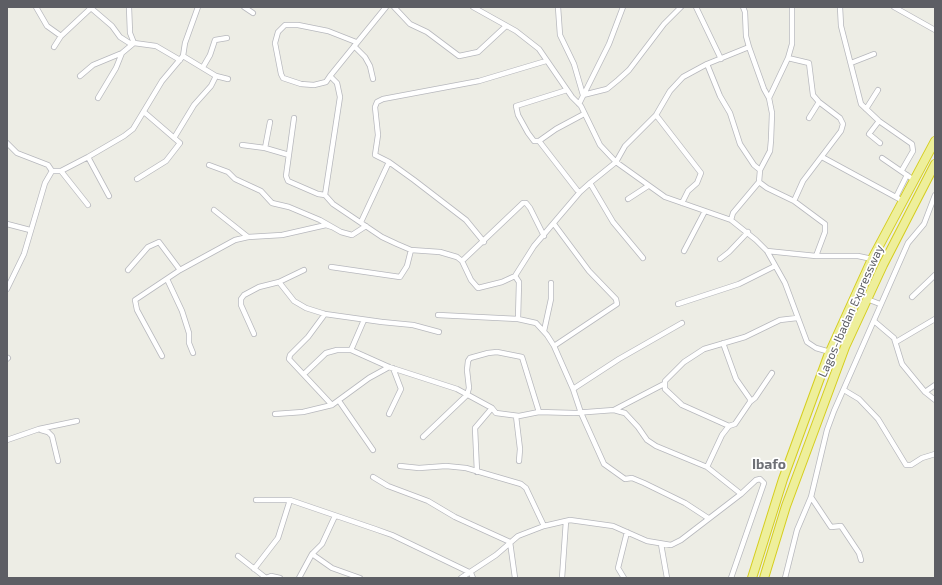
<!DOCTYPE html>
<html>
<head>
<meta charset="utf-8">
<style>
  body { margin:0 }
  #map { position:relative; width:942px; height:585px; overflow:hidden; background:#edede5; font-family:"Exo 2",sans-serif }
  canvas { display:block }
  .frame { position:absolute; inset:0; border:8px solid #5d5e64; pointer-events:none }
</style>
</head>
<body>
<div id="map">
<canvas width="942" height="585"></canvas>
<div class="frame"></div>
</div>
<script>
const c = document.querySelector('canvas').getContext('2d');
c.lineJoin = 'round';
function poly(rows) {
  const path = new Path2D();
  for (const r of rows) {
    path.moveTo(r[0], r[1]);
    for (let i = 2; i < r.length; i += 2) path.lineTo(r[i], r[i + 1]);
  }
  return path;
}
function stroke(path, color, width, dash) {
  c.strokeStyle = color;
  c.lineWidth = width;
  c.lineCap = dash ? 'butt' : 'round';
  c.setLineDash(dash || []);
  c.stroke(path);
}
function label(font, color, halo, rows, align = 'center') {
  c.font = font + ' "Exo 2",sans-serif';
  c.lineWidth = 3.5;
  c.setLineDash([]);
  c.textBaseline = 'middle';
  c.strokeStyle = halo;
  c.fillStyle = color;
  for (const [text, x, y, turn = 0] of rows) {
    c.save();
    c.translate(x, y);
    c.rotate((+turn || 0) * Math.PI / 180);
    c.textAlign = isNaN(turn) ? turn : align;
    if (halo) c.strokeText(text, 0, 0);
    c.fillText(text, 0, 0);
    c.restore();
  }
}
const street = poly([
  [36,7,47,26,61,36],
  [129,7,130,33,134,43],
  [244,7,253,13],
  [386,7,330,76,337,83,340,97,325,195,333,204,382,237,397,244,411,250,440,252,457,257,462,261,471,280,478,288,502,282,515,276,534,246,580,192],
  [394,7,410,24,427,32,459,56,478,52,506,26],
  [473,7,516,31,539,49,572,97,581,106,600,145,616,162,665,197,731,220,756,240,767,251,785,283,807,342,816,348,830,352],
  [558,7,560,35,574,64,583,95,607,89,618,80,629,70,664,24,681,7],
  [696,7,721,59],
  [840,7,841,26,861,104,879,121,912,144,913,151,902,170],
  [894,7,935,30],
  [91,8,112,26,120,37,131,44],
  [354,46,365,57,370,66,373,79],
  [54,47,61,36,92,7],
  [183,56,216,76,228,79],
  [788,58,809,63,813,95,819,102,840,118,843,124,841,131,803,181,794,201],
  [851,63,874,54],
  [707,64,720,96,730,113,740,144,754,165,760,170],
  [203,67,210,55,215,40,227,38],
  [80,76,93,65,122,53,134,43,156,46,180,60],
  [330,76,326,82,314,85,301,84,283,78,281,74,275,43,278,32,285,25,298,25,328,31,356,42],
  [98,98,116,68,122,53],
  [769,98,788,58,792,44,792,7],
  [579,104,609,44,623,7],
  [866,109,878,90],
  [584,114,556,129,539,141,577,190,580,192,590,183,613,222,643,258],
  [656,115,701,173,697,183,688,191,682,203],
  [294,118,286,176,288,181,318,194,325,195],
  [809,118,819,102],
  [879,121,869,134,880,143],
  [174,138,194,105,211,86,216,76],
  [539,141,534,141,528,133,518,115,516,106,567,90],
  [7,143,17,153,48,165,52,171],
  [242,145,265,148,289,155],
  [265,148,270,122],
  [88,157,109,196],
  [822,157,903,201],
  [882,158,914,180],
  [209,165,228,172,235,179,261,191,272,203,289,207,320,220,341,232,352,235,366,226],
  [61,171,88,205],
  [137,179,166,161,180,143,144,112],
  [759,182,767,188,794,201,825,224,825,232,816,256],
  [590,183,616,162,625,146,656,115,670,91,683,77,707,64,749,47],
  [896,197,907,175],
  [628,199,648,186],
  [214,210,248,237],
  [731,220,733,213,759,182,760,170,770,151,771,140,772,113,769,98,764,89,749,47,746,36,745,12,743,7],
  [361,222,389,162],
  [7,224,30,230],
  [554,224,589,271,616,299,617,304,554,346],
  [484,242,466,220,414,180,389,162,375,155,378,135,375,107,377,102,383,99,479,81,546,61],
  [684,251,705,211],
  [767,251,816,256,858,256,872,259],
  [720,259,729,252,748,232],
  [462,261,523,203,526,203,530,208,544,236],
  [331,267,400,277,407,266,411,250],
  [128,270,148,247,159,242,180,270],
  [515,276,519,282,518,319],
  [167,279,182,311,189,333,189,343,193,353],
  [279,282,294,301,306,308,325,314,382,322,413,325,439,332],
  [7,289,24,254,45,183,52,171,61,171,88,157,124,136,133,129,162,81,183,56,185,43,198,7],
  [912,297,935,275],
  [867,299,880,304],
  [678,304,739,284,775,266],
  [325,314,308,337,290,355,289,359,332,405],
  [438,315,518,319,536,323,547,335,554,346,573,389],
  [874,321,894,338,902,364,925,392,935,400],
  [682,323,619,359,573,389,581,413,604,464,625,479,632,478,644,483,685,503,708,518],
  [544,331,551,299,551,283],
  [254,334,241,305,241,299,244,295,259,287,279,282,304,270],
  [896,342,935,319],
  [351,350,364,320],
  [162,356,137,310,135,300,180,270,235,240,248,237,282,235,326,225,332,227],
  [7,359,8,358],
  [304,374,326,353,337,350,351,350,389,367,457,389,492,408,496,413,519,416,539,412,574,413,614,410,621,412,625,413,638,427,647,440,656,446,707,467,741,494],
  [844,390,859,399,878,419,906,465,911,465,922,458,935,454],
  [925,392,935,385],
  [339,401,373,450],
  [750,402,755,398,772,373],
  [614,410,664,384],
  [275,414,303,412,332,405,369,378,389,367],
  [389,414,401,389,393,368],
  [516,416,520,449,519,461],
  [729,426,682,405,665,389,665,381,684,362,704,349,745,337,780,320,797,318],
  [41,430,48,432,52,436,58,461],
  [423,437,467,395,469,388,467,370,468,361,470,358,488,353,497,352,522,357,539,412],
  [7,440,39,429,77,421],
  [400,466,419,468,446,466,466,468,521,484,526,488,544,526],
  [707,467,722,435,729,426,735,424,750,402,750,399,736,379,723,343],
  [477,472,475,428,492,408],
  [373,477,388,486,428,501,455,517,510,542],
  [811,497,831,527,841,526,859,553,861,560],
  [256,500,290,500,375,529,392,535,471,573,473,578],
  [510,542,515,578],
  [661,544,667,578],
  [312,554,332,568,360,578],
  [238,556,266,578],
  [254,569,278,538,290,500],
  [266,578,271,576,280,578],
  [299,578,312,554,322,544,335,516],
  [461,578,496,555,518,536,544,526,570,520,613,526,647,541,671,545,681,540,741,494,756,480,760,479,764,483,731,578],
  [562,578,566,521],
  [624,578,618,568,627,532],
  [785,578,797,530,811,497,827,430,834,411,908,243,924,224,935,195]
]);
const highway = poly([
  [752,578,783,479,828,356,872,259,935,141],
  [764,578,786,506,845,347,883,265,935,164]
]);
const streetNames = [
  ["Lagos-Ibadan Expressway",851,311,-66]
];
const quarterNames = [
  ["Ibafo",769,464]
];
stroke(street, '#b7b8bd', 6);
stroke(highway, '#d5ce1e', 10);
stroke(street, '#fff', 4.5);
stroke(highway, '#eeef9b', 8);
label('12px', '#5d5e64', '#fff', streetNames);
label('bold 14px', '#6e7076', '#fff', quarterNames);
</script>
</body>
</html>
